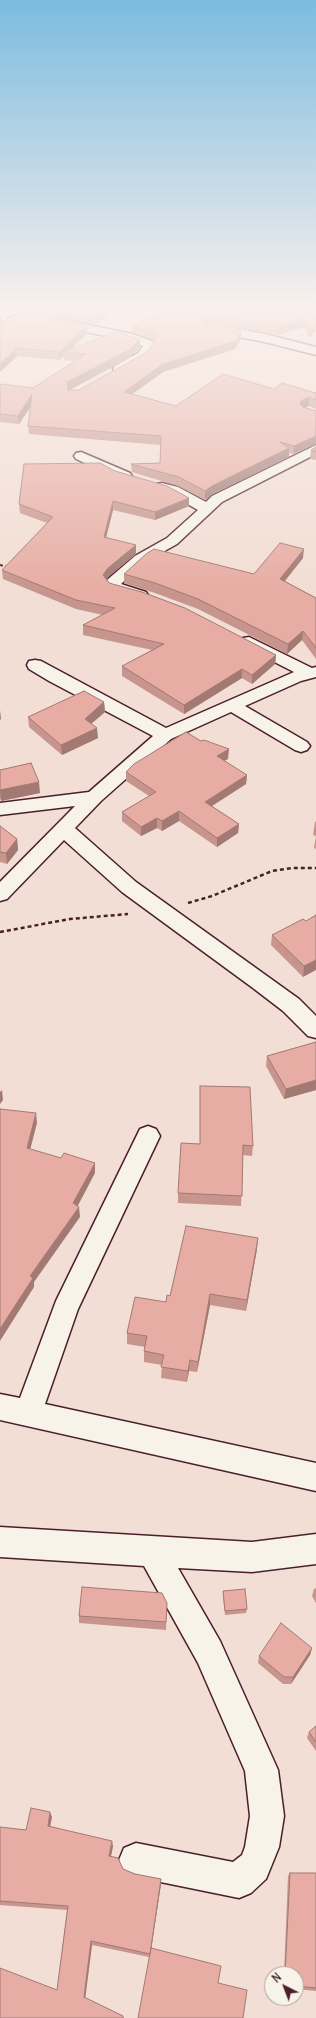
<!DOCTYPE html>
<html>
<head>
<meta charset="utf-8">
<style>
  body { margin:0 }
  #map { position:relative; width:316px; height:2018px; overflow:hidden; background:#f2ded4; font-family:Delius,sans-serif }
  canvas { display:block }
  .north { position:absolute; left:264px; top:1966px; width:40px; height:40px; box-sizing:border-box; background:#f7f3e8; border:1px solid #b29e9c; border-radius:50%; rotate:318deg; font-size:11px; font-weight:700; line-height:16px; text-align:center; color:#4a1f2b }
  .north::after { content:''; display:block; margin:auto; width:14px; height:18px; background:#4a1f2b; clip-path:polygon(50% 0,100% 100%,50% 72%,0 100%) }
</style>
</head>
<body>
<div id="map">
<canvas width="316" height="2018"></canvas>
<div class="north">N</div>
</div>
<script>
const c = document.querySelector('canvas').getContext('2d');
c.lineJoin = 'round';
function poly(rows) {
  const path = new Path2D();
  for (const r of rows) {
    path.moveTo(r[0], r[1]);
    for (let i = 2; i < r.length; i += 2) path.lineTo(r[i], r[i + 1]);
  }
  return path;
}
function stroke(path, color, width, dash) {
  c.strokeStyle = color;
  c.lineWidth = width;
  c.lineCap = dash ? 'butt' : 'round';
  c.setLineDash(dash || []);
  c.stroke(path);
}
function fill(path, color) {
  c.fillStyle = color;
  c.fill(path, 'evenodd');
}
const pathFar1 = poly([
  [0,565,8,567]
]);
const path = poly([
  [188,903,212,896,272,871,292,868,316,868],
  [0,932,70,919,128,914]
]);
const street = poly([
  [35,314,132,334,155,342,157,345,146,359,119,373,115,372,113,369,115,366,138,353,143,346,126,340,35,322,20,322,0,334,0,325,13,316,35,314],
  [212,324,265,334,316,347,316,355,265,342,208,331,206,328,212,324],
  [316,445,316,454,222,502,177,544,145,562,121,584,146,592,148,595,146,598,140,600,110,591,105,583,107,580,135,556,167,538,198,510,168,493,157,490,155,487,157,484,162,483,178,487,206,502,212,496,316,445],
  [81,452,130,473,132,476,130,479,125,480,120,479,76,459,74,456,76,453,81,452],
  [249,637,312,668,316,667,316,677,301,681,245,706,307,742,310,746,307,750,301,752,295,750,231,712,171,739,101,801,75,828,136,882,299,999,316,1016,316,1038,308,1036,283,1011,253,988,122,892,64,840,7,899,0,901,0,882,75,806,0,815,0,803,89,792,153,736,49,681,29,669,27,665,29,661,35,660,41,661,166,728,294,672,243,646,241,642,243,638,249,637],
  [148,1126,156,1129,160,1136,78,1309,45,1404,316,1463,316,1491,0,1420,0,1394,20,1398,56,1301,140,1129,148,1126],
  [0,1527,252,1542,316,1534,316,1564,252,1572,178,1568,220,1641,278,1770,284,1816,279,1847,266,1879,251,1893,239,1898,136,1877,124,1872,119,1860,124,1848,136,1843,233,1862,242,1855,245,1847,250,1816,245,1771,198,1663,144,1566,0,1557,0,1527]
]);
const wall = poly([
  [17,309,111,309,111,311,96,325,35,313,18,314],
  [164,309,316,309,316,331,309,338,304,327,278,335,209,323,206,325,241,331,241,339,235,349,163,372,132,394,176,406,274,389,315,393,316,392,316,409,309,406,304,408,316,411,316,444,293,454,289,453,289,457,211,495,205,500,178,486,132,472,131,464,160,463,161,445,29,434,28,426,31,406,19,424,0,422,0,384,33,388,75,361,64,360,63,356,60,360,17,356,0,372,0,326,87,326,87,334,71,349,140,339,140,347,129,358,68,390,79,390,147,352,155,340,132,332,132,325,166,311],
  [316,447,316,460,310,459,311,450],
  [24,464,189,506,155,520,113,510,106,537,136,554,108,577,107,579,109,583,276,655,275,664,252,684,242,678,184,714,122,676,122,666,152,650,83,635,83,625,103,615,76,609,3,579,2,570,47,523,20,513,19,504],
  [303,558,285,581,316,598,316,659,302,640,287,654,198,609,155,593,124,583,124,574,254,574],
  [104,702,105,712,91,724,98,738,62,755,29,727,28,717],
  [228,759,224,761,247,775,246,784,212,806,239,824,238,833,217,847,179,821,162,831,157,828,141,836,122,821,122,812,149,796,126,781,126,772],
  [0,770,40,793,1,801,0,798],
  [316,821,316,849,314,848,316,836,313,835,315,822],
  [0,826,17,839,18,850,7,864,0,862],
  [316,915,303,977,271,945,272,935,306,921],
  [316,1042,316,1090,284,1099,266,1066,267,1056],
  [200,1086,253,1146,252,1156,243,1155,241,1206,178,1203,178,1193,200,1144],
  [257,1249,246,1311,210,1305,197,1372,189,1371,187,1382,161,1378,162,1365,144,1362,144,1351,145,1347,127,1344,127,1333,166,1302,170,1296],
  [316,1588,316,1603,312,1596,314,1589],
  [223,1591,247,1609,246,1613,225,1615,223,1596],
  [167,1603,166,1630,79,1623,79,1616],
  [312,1648,310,1655,291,1684,283,1684,258,1663,259,1656],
  [316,1726,316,1751,307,1738,309,1732],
  [52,1817,50,1826,113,1846,111,1856,123,1869,135,1874,161,1879,161,1884,151,1949,218,1983,243,2018,149,1957,92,1945,85,1998,123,2016,124,2018,0,2018,57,1990,67,1910,0,1905,0,1827,26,1830],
  [290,1873,316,1873,316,1991,296,1989,296,1974,284,1974,288,1876]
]);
const shadedWall = poly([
  [17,309,35,309,35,313,18,314],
  [106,309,111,309,111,311,96,325,96,318],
  [1,314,2,322,0,324,0,315],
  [209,315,209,323,203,328,203,320],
  [304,319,304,327,278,335,278,327],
  [316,324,316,331,309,338,310,330],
  [87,326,87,334,67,353,63,352,63,356,60,360,59,352],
  [241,331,241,339,235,349,163,372,124,400,124,392,163,364],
  [140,339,140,347,129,358,68,391,67,382],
  [17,348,17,356,0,372,0,364],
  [32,394,33,403,19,424,18,416],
  [309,397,309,406,300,410,300,412,301,401],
  [316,436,316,444,293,454,294,446],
  [289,448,289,457,211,495,205,500,205,491,212,486],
  [189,498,189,506,155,520,155,512],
  [113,501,113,510,104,546,104,537],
  [136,545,136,554,108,577,104,584,103,575,108,568],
  [304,549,303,558,279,588,280,579],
  [303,631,302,640,287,654,288,644],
  [276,655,275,664,252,684,252,675],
  [242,669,242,678,184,714,184,705],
  [104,702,105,712,85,729,85,719],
  [0,710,1,719,0,720],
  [97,728,98,738,62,755,61,745],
  [229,749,228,759,216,765,217,756],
  [247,775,246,784,204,811,205,802],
  [39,782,40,793,1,801,0,790],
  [179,811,179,821,162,831,162,821],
  [157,818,157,828,141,836,141,827],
  [239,824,238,833,217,847,217,838],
  [17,839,18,850,7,864,6,853],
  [316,960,316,970,303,977,304,966],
  [316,1080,316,1090,284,1099,286,1089],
  [2,1090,3,1100,0,1104,0,1092],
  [36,1113,37,1123,28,1158,27,1148],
  [95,1163,95,1173,74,1213,73,1203],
  [79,1207,80,1217,34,1282,34,1287,0,1341,0,1329,30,1276],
  [258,1238,257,1249,246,1311,247,1300],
  [210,1294,210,1305,197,1372,198,1362],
  [190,1360,189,1371,187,1382,188,1371],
  [312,1648,310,1655,291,1684,293,1677],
  [50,1812,52,1817,49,1831,48,1826],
  [112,1841,113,1846,110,1861,109,1856],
  [161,1879,161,1884,150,1957,150,1954],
  [91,1941,92,1945,85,2000,84,1997]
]);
const building = poly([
  [51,309,106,309,96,318,51,309],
  [168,309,316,309,316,324,310,330,304,319,278,327,209,315,203,320,206,325,241,331,236,341,163,364,124,392,176,406,223,374,274,389,282,383,315,393,316,392,316,400,309,397,301,401,300,404,303,407,316,411,316,436,294,446,280,442,289,448,212,486,205,491,179,477,131,464,160,463,161,436,28,426,32,394,18,416,0,414,0,384,33,388,86,354,63,352,115,332,140,339,129,350,67,382,68,390,79,390,147,352,158,336,155,333,132,325,168,310,168,309],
  [20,316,34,316,87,326,59,352,17,348,0,364,0,326,20,316],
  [316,447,316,452,311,450,316,447],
  [100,463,115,471,167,486,189,498,155,512,113,501,104,537,136,545,108,568,103,575,109,583,142,592,185,608,276,655,252,675,242,669,184,705,122,666,164,644,83,625,115,608,76,600,2,570,53,517,19,504,24,464,100,463],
  [280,543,304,549,280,579,316,598,316,648,303,631,288,644,198,599,155,583,124,574,146,554,154,549,254,574,280,543],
  [84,691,104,702,85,719,97,728,61,745,28,717,84,691],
  [186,732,201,741,204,740,229,749,217,756,247,775,205,802,239,824,217,838,179,811,162,821,157,818,141,827,122,812,156,792,126,772,134,764,186,732],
  [31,763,39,782,0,790,0,770,31,763],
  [0,826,17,839,6,853,0,852,0,826],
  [316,915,316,960,304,966,272,935,303,919,306,921,316,915],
  [316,1042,316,1080,286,1089,267,1056,316,1042],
  [200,1086,250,1087,253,1146,243,1145,242,1196,178,1193,181,1143,200,1144,200,1086],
  [0,1109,36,1113,27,1148,61,1158,64,1153,95,1163,73,1203,79,1207,30,1276,33,1278,0,1329,0,1109],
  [186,1226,258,1238,247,1300,210,1294,198,1362,190,1360,188,1371,161,1367,164,1355,144,1351,147,1336,127,1333,135,1297,166,1302,167,1295,170,1296,186,1226],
  [82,1587,162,1593,167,1603,166,1622,79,1616,82,1587],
  [245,1589,247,1609,225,1611,223,1591,245,1589],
  [281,1623,312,1648,293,1677,284,1677,259,1656,281,1623],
  [316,1726,316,1742,309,1732,316,1726],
  [31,1808,50,1812,48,1826,112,1841,109,1856,118,1858,123,1869,135,1874,161,1879,150,1954,91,1941,84,1997,123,2016,123,2018,0,2018,0,1968,57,1990,68,1906,0,1901,0,1827,26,1830,31,1808],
  [290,1873,316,1873,316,1988,296,1986,296,1974,285,1974,290,1873],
  [151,1948,221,1966,218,1983,247,1990,243,2018,138,2018,151,1948]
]);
stroke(street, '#4a1f2b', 3);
stroke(pathFar1, '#4a1f2b', 2, [3, 2.5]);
stroke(path, '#4a1f2b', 2.5, [4, 3]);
fill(street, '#f7f3e8');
fill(wall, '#c7958d');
fill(shadedWall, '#a27973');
fill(building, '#e7ada4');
stroke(building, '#a27973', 1);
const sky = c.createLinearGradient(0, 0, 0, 591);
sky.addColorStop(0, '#7bbcdf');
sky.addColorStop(0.52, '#f9f0ec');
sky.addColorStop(1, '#f9f0ec00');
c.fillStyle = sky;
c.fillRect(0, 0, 316, 591);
</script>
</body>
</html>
